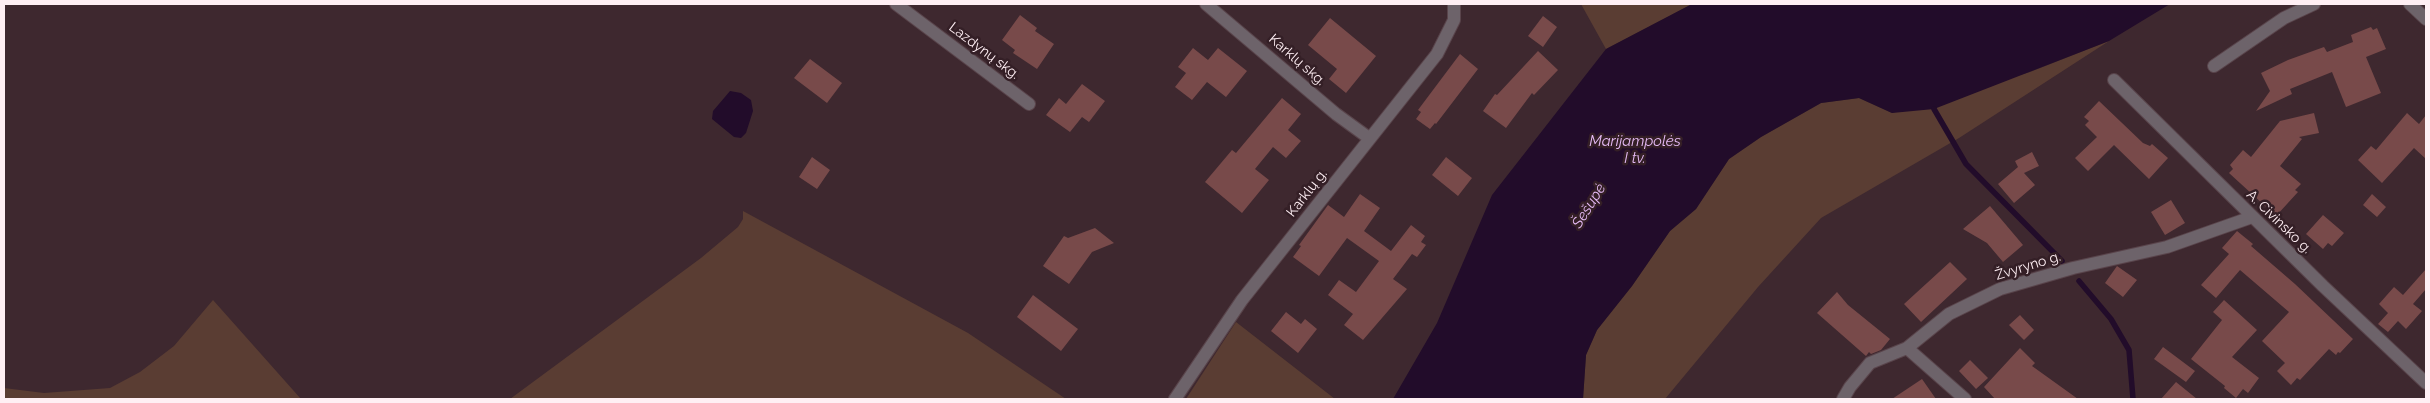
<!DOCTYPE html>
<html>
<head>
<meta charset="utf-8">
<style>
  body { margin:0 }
  #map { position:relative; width:2430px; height:403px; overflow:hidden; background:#3e282f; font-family:Raleway,sans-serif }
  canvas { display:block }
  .frame { position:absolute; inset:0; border:5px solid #ffeff4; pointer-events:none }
</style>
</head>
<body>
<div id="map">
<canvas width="2430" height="403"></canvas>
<div class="frame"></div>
</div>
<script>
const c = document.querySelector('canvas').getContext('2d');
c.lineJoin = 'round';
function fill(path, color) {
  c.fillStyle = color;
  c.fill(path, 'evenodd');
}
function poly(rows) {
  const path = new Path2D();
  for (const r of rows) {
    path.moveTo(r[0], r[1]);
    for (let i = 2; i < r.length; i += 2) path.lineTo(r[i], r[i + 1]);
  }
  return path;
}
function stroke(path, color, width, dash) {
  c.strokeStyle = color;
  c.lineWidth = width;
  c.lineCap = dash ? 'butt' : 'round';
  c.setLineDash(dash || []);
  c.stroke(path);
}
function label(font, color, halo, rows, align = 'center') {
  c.font = font + ' Raleway,sans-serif';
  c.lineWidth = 5;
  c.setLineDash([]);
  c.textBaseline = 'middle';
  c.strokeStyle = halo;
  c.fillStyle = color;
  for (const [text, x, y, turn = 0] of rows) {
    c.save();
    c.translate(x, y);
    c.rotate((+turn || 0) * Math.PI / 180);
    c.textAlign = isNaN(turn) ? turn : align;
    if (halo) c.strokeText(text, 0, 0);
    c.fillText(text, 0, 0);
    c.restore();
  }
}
const green = poly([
  [1581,4,1692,4,1606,49],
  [2109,41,1959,138,1821,218,1758,287,1665,399,1583,399,1586,355,1597,330,1632,286,1670,231,1696,209,1729,159,1761,137,1821,103,1859,98,1892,113,2030,72],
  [743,211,968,333,1066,399,510,399,701,258,738,227,743,219],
  [213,300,301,399,4,399,4,388,44,393,110,388,140,372,174,346],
  [1236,322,1335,399,1186,399]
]);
const water = poly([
  [1692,4,2170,4,2109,41,1934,109,1892,113,1859,98,1821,103,1761,137,1729,159,1696,209,1670,231,1632,286,1597,330,1586,355,1583,399,1393,399,1437,323,1492,195,1606,49],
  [730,91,741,93,751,100,753,111,746,133,741,138,734,137,712,119,713,111]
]);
const stream = poly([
  [1934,109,1966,164,2062,261],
  [2079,281,2111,319,2129,350,2133,399]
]);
const building = poly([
  [1020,15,1037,28,1035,31,1054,44,1037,69,1013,53,1015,50,1002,40],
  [1543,16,1557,27,1543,47,1528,36],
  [1330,18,1376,56,1346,93,1329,79,1337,69,1308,45],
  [2371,27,2373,30,2377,28,2386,49,2366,57,2381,93,2346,107,2332,72,2290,89,2292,94,2256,111,2270,91,2261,73,2288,60,2324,47,2327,52,2353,42,2351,35],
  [1193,48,1208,60,1218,48,1247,71,1226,97,1207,82,1192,100,1175,87,1186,73,1178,67],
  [1538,51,1558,70,1534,95,1532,93,1506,128,1483,111,1495,94,1497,95],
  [1460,54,1478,69,1436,124,1435,123,1430,129,1416,119,1421,112,1418,110],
  [810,59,842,83,827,103,794,78],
  [1082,84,1105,101,1089,122,1082,117,1070,132,1046,115,1059,98,1066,104],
  [1282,98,1301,114,1288,130,1301,141,1286,158,1273,147,1255,169,1269,180,1242,213,1205,182,1232,150,1236,153],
  [2099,101,2143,143,2150,146,2152,144,2168,158,2149,179,2114,145,2088,171,2075,158,2097,137,2085,125,2089,121,2084,117],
  [2314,113,2319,133,2299,137,2302,139,2280,166,2301,184,2295,190,2298,192,2276,216,2229,173,2233,169,2230,165,2243,150,2251,157,2280,121],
  [2407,113,2419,124,2426,115,2426,159,2414,148,2382,183,2358,160,2371,146,2376,150],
  [2032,152,2039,166,2024,173,2035,185,2014,203,1998,184,2018,167,2015,161],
  [812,157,830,170,817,189,799,177],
  [1446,157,1472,178,1458,196,1432,175],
  [1360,194,1380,208,1364,231,1391,251,1411,225,1425,236,1421,242,1426,245,1417,257,1412,254,1393,279,1407,289,1363,340,1344,325,1353,314,1328,295,1339,280,1356,292,1379,261,1347,238,1319,276,1293,257,1301,246,1299,245,1328,205,1344,217],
  [2372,194,2386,207,2377,217,2363,205],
  [2171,200,2185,223,2165,235,2151,212],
  [1990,206,2023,245,2003,262,1987,243,1963,229],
  [2323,215,2344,233,2332,246,2328,243,2323,249,2306,234],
  [1095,228,1114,243,1092,252,1069,284,1043,266,1064,236,1068,238],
  [2237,231,2253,244,2251,246,2295,284,2353,339,2340,353,2338,352,2336,355,2329,349,2300,380,2297,378,2291,385,2277,371,2285,363,2262,341,2289,312,2240,270,2216,298,2201,285,2229,254,2222,248],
  [1950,262,1967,279,1921,322,1904,304],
  [2117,266,2137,280,2123,297,2105,283],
  [2426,269,2426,289,2413,304,2422,311,2406,329,2398,321,2388,332,2378,324,2388,313,2379,304,2394,287,2403,295],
  [1837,292,1848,305,1890,339,1881,350,1871,354,1869,352,1866,356,1817,313],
  [1033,295,1078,329,1061,351,1017,317],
  [2224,300,2257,330,2232,357,2259,378,2248,393,2243,389,2236,398,2224,388,2225,386,2191,359,2222,320,2213,312],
  [1286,312,1301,324,1305,319,1317,329,1298,353,1271,331],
  [2020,315,2034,330,2024,340,2009,325],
  [2163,347,2195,371,2186,382,2154,359],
  [2020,348,2035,363,2032,366,2078,399,1995,399,1984,387],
  [1970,360,1988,378,1976,389,1959,371],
  [1922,379,1936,399,1892,399],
  [2176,382,2197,399,2161,399]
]);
const street = poly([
  [896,4,1029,104],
  [1206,4,1336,114,1369,138],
  [2410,4,2426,19],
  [2214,66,2284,18,2314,4],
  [2114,80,2323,286,2426,383],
  [1907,348,1965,399],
  [1175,399,1242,300,1437,54,1454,20,1454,4],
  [1843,399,1850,387,1870,363,1907,348,1949,314,2000,289,2073,268,2167,247,2252,217]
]);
const streetNames = [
  ["Lazdynų skg.",984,51,37],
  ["Karklų skg.",1297,60,41],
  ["Karklų g.",1307,193,-52],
  ["A. Civinsko g.",2279,222,44],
  ["Žvyryno g.",2028,266,-17]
];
const waterNames = [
  ["Marijampolės",1635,141],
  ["I tv.",1635,158],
  ["Šešupė",1589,206,-58]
];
fill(green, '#5a3d33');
fill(water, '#220c2a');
stroke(stream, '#220c2a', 5.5);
fill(building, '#784a4a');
stroke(street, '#59444b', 14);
stroke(street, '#6d636a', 12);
label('14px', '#ffeff4', '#341f26', streetNames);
label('italic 15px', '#e6bbf6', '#341f26', waterNames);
</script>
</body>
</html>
